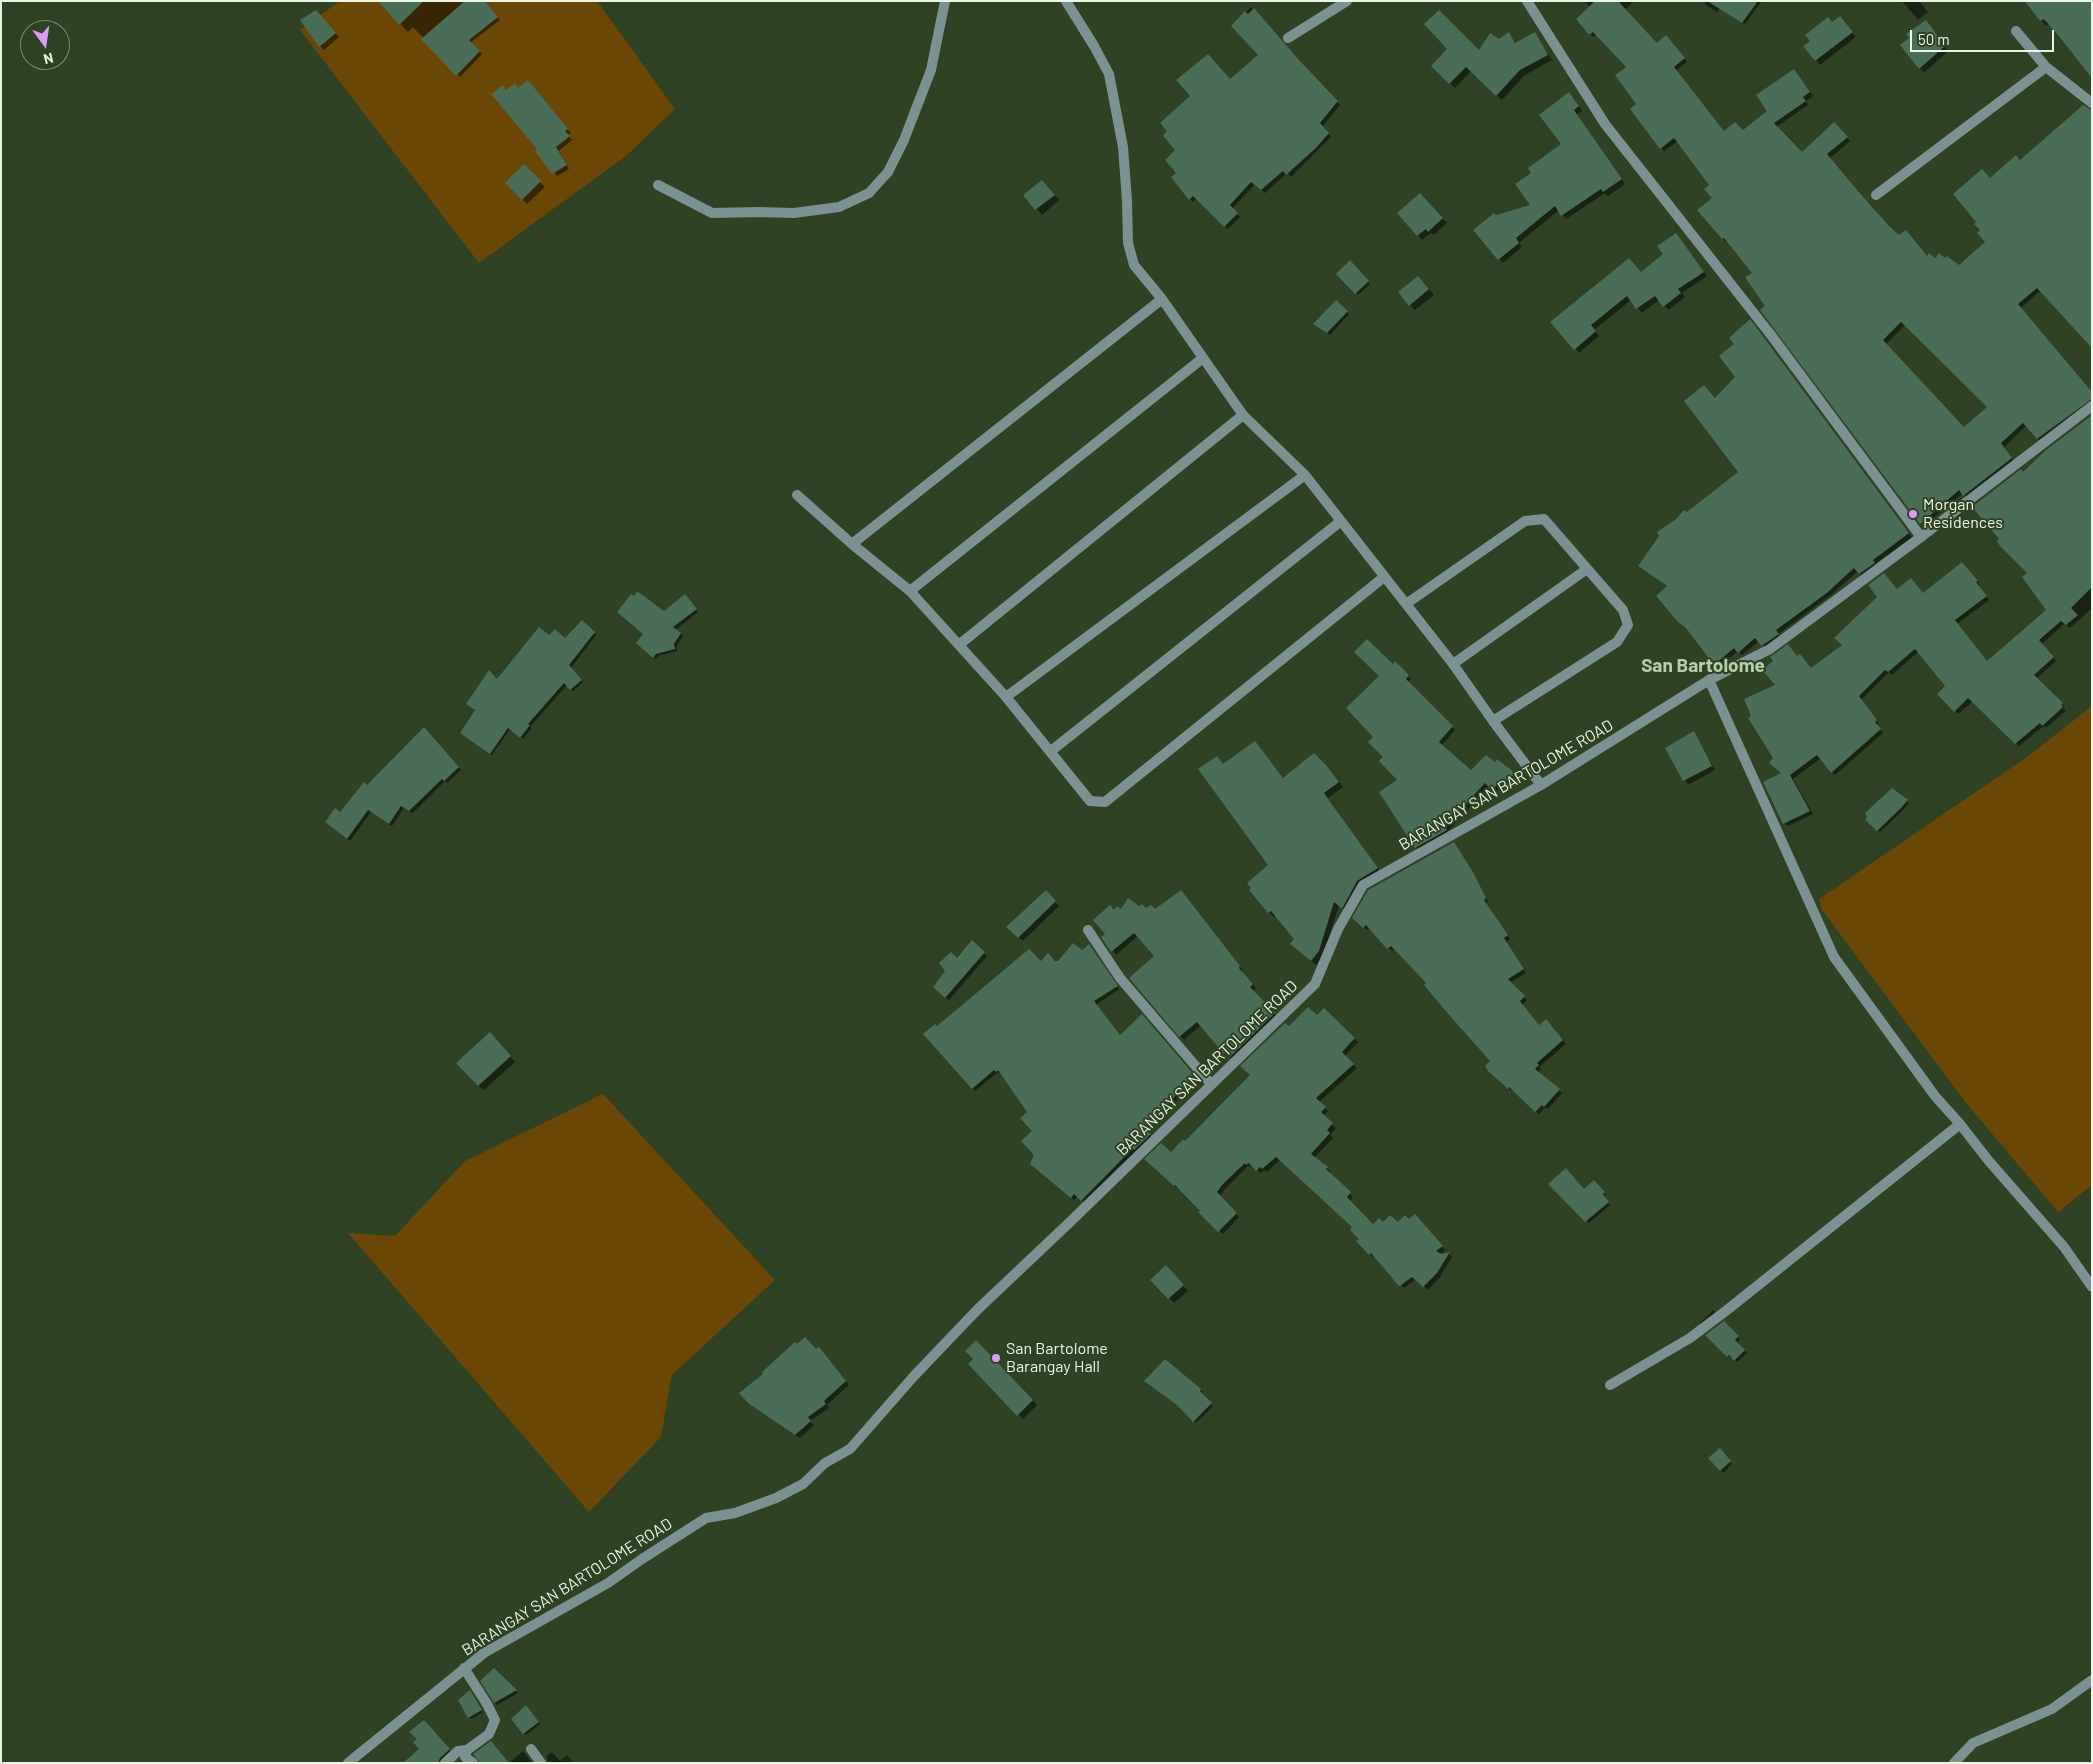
<!DOCTYPE html>
<html>
<head>
<meta charset="utf-8">
<style>
  body { margin:0 }
  #map { position:relative; width:2093px; height:1764px; overflow:hidden; background:#2f4224; font-family:Barlow,sans-serif }
  canvas { display:block }
  .frame { position:absolute; inset:0; border:2px solid #ebf7e5; pointer-events:none }
  .north { position:absolute; left:20px; top:20px; width:50px; height:50px; box-sizing:border-box; background:#2f4224; border:1px solid #7a8a71; border-radius:50%; rotate:166deg; font-size:14px; font-weight:700; line-height:20px; text-align:center; color:#ebf7e5 }
  .north::after { content:''; display:block; margin:auto; width:18px; height:22px; background:#db9af6; clip-path:polygon(50% 0,100% 100%,50% 72%,0 100%) }
  .scale { position:absolute; left:1910px; top:30px; width:144px; height:22px; box-sizing:border-box; border:2px solid #ebf7e5; border-top:0; padding-left:6px; font-size:15px; line-height:18px; white-space:nowrap; color:#ebf7e5; -webkit-text-stroke:4px #2f4224; paint-order:stroke }
</style>
</head>
<body>
<div id="map">
<canvas width="2093" height="1764"></canvas>
<div class="frame"></div>
<div class="north">N</div>
<div class="scale">50 m</div>
</div>
<script>
const c = document.querySelector('canvas').getContext('2d');
c.lineJoin = 'round';
function fill(path, color) {
  c.fillStyle = color;
  c.fill(path, 'evenodd');
}
function poly(rows) {
  const path = new Path2D();
  for (const r of rows) {
    path.moveTo(r[0], r[1]);
    for (let i = 2; i < r.length; i += 2) path.lineTo(r[i], r[i + 1]);
  }
  return path;
}
function stroke(path, color, width, dash) {
  c.strokeStyle = color;
  c.lineWidth = width;
  c.lineCap = dash ? 'butt' : 'round';
  c.setLineDash(dash || []);
  c.stroke(path);
}
function label(font, color, halo, rows, align = 'center') {
  c.font = font + ' Barlow,sans-serif';
  c.lineWidth = 4;
  c.setLineDash([]);
  c.textBaseline = 'middle';
  c.strokeStyle = halo;
  c.fillStyle = color;
  for (const [text, x, y, turn = 0] of rows) {
    c.save();
    c.translate(x, y);
    c.rotate((+turn || 0) * Math.PI / 180);
    c.textAlign = isNaN(turn) ? turn : align;
    if (halo) c.strokeText(text, 0, 0);
    c.fillText(text, 0, 0);
    c.restore();
  }
}
const green = poly([
  [340,1,597,1,675,109,626,156,479,263,300,30],
  [2092,706,2092,1185,2058,1212,1967,1104,1822,910,1819,899,2027,757],
  [603,1094,775,1280,672,1375,661,1437,589,1512,348,1233,395,1236,465,1161]
]);
const shadow = poly([
  [387,1,485,1,500,20,470,43,482,54,460,77,413,27,408,32,383,5],
  [1584,1,1634,1,1625,10,1657,44,1669,40,1687,62,1676,71,1725,132,1743,132,1768,111,1797,74,1813,96,1806,101,1808,105,1776,127,1802,154,1837,126,1850,141,1830,158,1890,229,1927,257,1959,267,1986,242,2041,290,2021,308,2092,393,2092,403,2041,442,2027,425,2004,447,2015,462,1968,498,1963,493,1924,526,1767,306,1753,273,1728,240,1726,242,1723,238,1711,185,1678,141,1664,151,1661,148,1638,104,1628,67,1597,34,1594,37,1590,34,1590,7],
  [1905,325,1988,407,1964,428,1886,344],
  [1704,1,1760,1,1761,2,1745,24,1719,8,1717,12,1706,5],
  [1902,1,1919,1,1928,12,1918,20],
  [2027,1,2049,24,2046,26,2041,20],
  [1251,7,1301,64,1340,105,1322,127,1331,137,1291,177,1287,173,1265,193,1255,184,1232,209,1240,217,1228,229,1197,198,1193,202,1190,199,1178,173,1177,150,1230,81,1260,55,1232,26],
  [320,16,339,37,324,50,320,46],
  [1844,22,1856,37,1820,65,1805,46,1833,24],
  [1930,26,1948,51,1924,73,1902,45],
  [1509,34,1517,44,1534,34,1552,60,1525,75,1502,100,1471,71,1455,88,1433,66,1479,52],
  [531,85,571,133,568,135,572,140,559,151,569,169,557,176,507,91],
  [1573,97,1582,111,1577,114,1625,184,1608,196,1605,193,1566,219,1559,210,1519,243,1522,247,1503,263,1475,230,1496,216,1532,205,1533,173,1563,144],
  [524,166,545,187,527,204,506,183],
  [1047,186,1059,200,1042,215,1025,195],
  [1420,195,1447,223,1434,235,1431,233,1422,240,1399,213],
  [1676,234,1707,276,1682,293,1685,297,1669,310,1659,300,1642,313,1631,300,1594,330,1599,336,1579,353,1552,322,1641,273,1665,254],
  [1350,262,1370,284,1358,295,1338,274],
  [1423,282,1434,295,1415,310,1410,305],
  [1336,302,1349,314,1330,335,1317,326],
  [1753,324,1912,537,1875,564,1877,567,1863,577,1858,571,1831,595,1778,634,1782,638,1766,648,1759,641,1742,655,1738,651,1718,667,1689,630,1668,587,1643,569,1687,514,1740,472,1715,399,1736,377,1736,344],
  [2092,416,2092,608,2070,628,2065,623,2042,644,2056,661,2036,679,2065,707,2063,708,2066,711,2046,728,2044,726,2019,746,1973,701,1958,714,1939,694,1947,686,1919,651,1892,675,1889,672,1861,700,1879,724,1877,726,1883,733,1835,775,1821,758,1793,779,1813,814,1788,826,1784,823,1783,774,1775,758,1777,685,1798,657,1811,669,1843,645,1897,591,1923,595,1965,567,1980,585,1978,586,1989,600,1957,624,1987,663,2048,610,2029,573,2023,474],
  [687,598,698,612,675,630,683,636,676,647,677,651,658,656,656,659,639,645],
  [582,622,596,635,571,668,583,682,573,691,567,685,530,727,532,728,523,739,510,729,492,755,464,735,498,681,549,637,565,640],
  [1393,666,1398,666,1411,679,1408,683,1455,730,1441,746,1471,772,1514,774,1517,777,1507,790,1502,786,1496,792,1489,786,1448,831,1449,833,1419,850,1416,847,1399,780,1375,737],
  [424,728,461,770,447,783,445,781,413,813,404,808,392,826,371,812,350,841,329,825],
  [1693,733,1715,770,1688,785,1666,748],
  [1255,742,1284,780,1331,772,1343,787,1328,798,1382,874,1362,886,1347,912,1339,905,1323,957,1316,965,1296,949,1295,939,1276,915,1274,917,1269,912,1251,890,1269,866,1217,757,1224,765],
  [1907,801,1909,803,1902,811,1880,832,1866,820],
  [1454,843,1475,877,1488,902,1486,903,1510,939,1506,942,1526,973,1511,982,1527,1000,1522,1005,1540,1026,1549,1024,1566,1044,1539,1067,1541,1069,1537,1073,1562,1093,1548,1109,1546,1107,1539,1114,1513,1089,1512,1091,1493,1074,1492,1061,1428,983,1395,948,1392,951,1369,928,1367,930,1354,918],
  [1046,891,1059,906,1023,941,1008,927],
  [1185,896,1243,971,1241,972,1256,988,1253,991,1278,1018,1235,1060,1225,1054,1201,1025,1184,1040,1180,1036,1155,956,1138,936,1116,955,1102,937,1107,934,1114,912,1140,908,1155,910],
  [972,942,987,956,949,1000,934,986],
  [1092,949,1119,989,1096,1005,1120,1037,1145,1019,1198,1081,1174,1103,1147,1132,1153,1138,1085,1203,1078,1196,1074,1200,1035,1166,1033,1131,1029,1112,1002,1072,1000,1074,998,1072,975,1091,925,1034,1041,963,1059,962,1081,951],
  [1324,1010,1358,1042,1344,1057,1357,1068,1319,1102,1328,1111,1323,1116,1336,1128,1330,1135,1333,1138,1314,1158,1327,1168,1331,1172,1329,1174,1353,1197,1349,1202,1373,1225,1398,1223,1419,1219,1445,1250,1440,1255,1449,1254,1452,1257,1440,1277,1428,1290,1416,1279,1404,1288,1375,1256,1373,1257,1358,1242,1360,1239,1354,1228,1280,1160,1267,1172,1265,1170,1261,1173,1253,1165,1251,1167,1249,1165,1225,1189,1219,1197,1239,1217,1223,1234,1200,1212,1201,1211,1179,1187,1178,1189,1146,1159,1171,1154,1207,1121,1251,1075,1289,1028,1317,1017],
  [495,1039,515,1062,484,1090,478,1085],
  [1594,1182,1606,1195,1604,1197,1610,1205,1589,1223,1550,1184,1584,1191],
  [1166,1267,1188,1291,1174,1303,1152,1280],
  [1713,1310,1716,1313,1701,1325,1700,1323],
  [1724,1322,1740,1339,1737,1343,1747,1353,1737,1362,1732,1357,1730,1358,1707,1335],
  [976,1342,1037,1405,1023,1419,970,1364,975,1359],
  [816,1351,822,1352,849,1385,827,1405,829,1408,810,1421,814,1425,800,1438,749,1403],
  [1201,1390,1203,1392,1201,1394,1213,1406,1196,1423,1180,1407],
  [1720,1450,1732,1464,1723,1473,1710,1458],
  [494,1670,518,1693,497,1705,495,1702],
  [472,1694,483,1712,471,1719,469,1717],
  [528,1709,540,1724,526,1735,524,1733],
  [427,1725,452,1753,443,1763,404,1763,421,1749],
  [523,1751,532,1763,509,1763],
  [552,1752,560,1761,567,1755,573,1763,549,1763,546,1756]
]);
const building = poly([
  [378,1,424,1,399,25],
  [465,1,485,1,498,17,469,40,480,51,456,76,421,39],
  [1595,1,1618,1,1657,43,1666,35,1685,58,1674,67,1724,131,1735,122,1743,130,1767,111,1756,95,1794,69,1810,92,1803,97,1806,101,1774,123,1802,152,1834,122,1848,137,1827,154,1858,191,1889,226,1899,235,1906,230,1927,256,1929,253,1935,258,1939,253,1945,258,1947,256,1959,265,1985,242,1977,233,1980,230,1974,224,1976,222,1953,194,1982,169,1990,178,2016,155,2020,160,2083,105,2092,110,2092,348,2037,288,2018,304,2092,392,2092,399,2037,439,2023,423,2001,443,2012,458,1963,496,1959,490,1920,524,1760,310,1765,306,1745,277,1752,273,1724,238,1722,239,1697,210,1712,198,1704,189,1709,185,1674,138,1660,149,1630,109,1636,104,1615,75,1626,67,1593,32,1589,35,1576,19],
  [1901,322,1987,407,1964,427,1883,340],
  [1707,1,1758,1,1742,23],
  [2025,1,2092,1,2092,78,2062,40,2044,19,2040,21],
  [1254,8,1298,59,1338,101,1320,123,1329,133,1316,148,1286,175,1283,171,1261,190,1251,182,1230,205,1238,213,1224,227,1193,196,1189,200,1171,177,1176,173,1165,160,1175,150,1163,136,1167,131,1160,123,1190,96,1176,80,1208,54,1230,79,1258,55,1231,26,1245,11,1248,14],
  [316,10,336,33,319,47,300,20],
  [1439,10,1479,50,1490,33,1499,39,1509,32,1515,43,1535,32,1548,55,1520,70,1496,96,1466,67,1449,84,1431,66,1447,49,1424,24],
  [1840,16,1853,32,1815,61,1803,46,1810,41,1805,35,1828,17,1832,22],
  [1926,20,1945,46,1919,69,1900,45,1909,38,1906,34],
  [528,80,568,129,565,131,570,136,556,147,567,165,552,174,535,151,537,149,491,94,503,85,506,90,515,84,518,88],
  [1569,92,1579,106,1574,110,1622,179,1603,192,1601,189,1561,216,1555,206,1516,238,1519,243,1498,260,1473,230,1494,213,1496,215,1530,205,1515,184,1531,173,1528,168,1561,144,1539,115],
  [524,164,541,181,522,200,505,183],
  [1042,180,1055,195,1035,210,1023,195],
  [1420,193,1443,218,1428,232,1426,229,1417,236,1397,213],
  [1676,233,1704,272,1678,289,1681,293,1663,307,1655,296,1636,309,1627,296,1591,325,1596,331,1574,350,1550,322,1629,258,1641,272,1663,254,1657,246],
  [1350,260,1369,281,1355,294,1336,274],
  [1418,276,1429,289,1409,306,1398,292],
  [1336,300,1348,311,1327,333,1313,324],
  [1750,319,1909,533,1873,560,1875,563,1859,574,1854,568,1828,592,1776,630,1779,634,1766,643,1761,646,1755,638,1738,653,1734,648,1714,665,1686,628,1678,622,1656,596,1667,586,1638,566,1659,536,1657,532,1675,520,1684,510,1687,512,1738,472,1684,401,1704,385,1715,398,1735,377,1719,356,1734,344,1729,338],
  [2092,415,2092,587,2071,608,2078,615,2066,625,2061,621,2039,640,2054,657,2034,675,2063,703,2061,704,2063,707,2042,726,2040,723,2015,744,1968,698,1954,712,1937,694,1945,686,1915,649,1888,672,1885,670,1859,696,1877,720,1875,722,1881,729,1831,773,1817,755,1790,775,1810,811,1783,824,1763,782,1781,773,1769,763,1773,758,1748,718,1751,716,1744,699,1775,685,1762,670,1773,661,1770,657,1788,644,1797,656,1800,654,1811,668,1842,645,1834,638,1877,597,1868,585,1884,573,1897,589,1911,578,1923,593,1962,562,1978,581,1976,582,1987,596,1955,620,1987,661,2046,610,2022,577,2027,573,2000,546,1997,541,1999,539,1972,507,2021,469,2023,472,2046,450],
  [637,591,664,611,685,594,697,609,673,627,681,633,674,644,675,649,656,654,653,658,636,643,643,634,617,612,631,594,634,596],
  [582,620,595,632,569,665,582,680,570,690,564,683,528,724,530,725,520,738,508,728,490,754,460,733,475,710,466,704,489,670,497,679,539,627,549,635,555,629,565,638],
  [1367,639,1393,664,1395,661,1409,675,1406,679,1453,726,1439,742,1471,770,1486,755,1495,762,1497,759,1515,773,1503,787,1498,784,1492,790,1485,783,1445,827,1447,830,1415,848,1379,792,1397,780,1379,761,1383,757,1368,742,1373,737,1346,708,1379,676,1354,652],
  [424,727,459,767,444,781,442,779,409,811,401,806,389,824,368,810,347,839,325,822,335,808,340,812,364,782,367,785],
  [1694,731,1712,766,1683,781,1665,748],
  [1255,741,1283,778,1314,753,1326,765,1339,782,1324,793,1378,868,1357,881,1342,909,1334,902,1319,951,1311,961,1290,944,1294,939,1271,911,1268,913,1249,890,1251,888,1247,883,1268,865,1198,769,1217,756,1223,764],
  [1892,788,1908,800,1900,809,1877,831,1865,820,1867,817,1865,813],
  [1454,842,1473,872,1486,898,1484,900,1508,935,1504,938,1524,969,1508,979,1525,996,1520,1001,1539,1025,1546,1019,1563,1040,1537,1063,1539,1065,1535,1069,1560,1089,1544,1107,1542,1105,1535,1112,1509,1087,1508,1089,1488,1071,1485,1066,1490,1061,1443,1008,1424,985,1426,983,1412,968,1391,946,1387,949,1366,925,1363,928,1352,918,1368,890],
  [1046,890,1056,901,1018,938,1006,927],
  [1181,890,1240,966,1239,968,1253,984,1250,987,1275,1013,1230,1057,1226,1053,1224,1054,1197,1022,1179,1037,1129,978,1154,956,1134,933,1111,952,1101,937,1105,934,1093,920,1110,905,1114,910,1117,906,1121,909,1128,898,1139,906,1142,904,1146,908,1151,905,1155,909],
  [972,940,985,952,945,998,933,987,945,971,939,963,951,952,957,958],
  [1073,943,1082,950,1089,944,1118,986,1094,1001,1120,1035,1142,1014,1196,1077,1171,1100,1145,1129,1151,1134,1134,1150,1133,1148,1081,1201,1074,1194,1071,1198,1030,1164,1034,1155,1021,1141,1032,1131,1020,1118,1027,1112,998,1070,996,1072,994,1070,972,1089,923,1034,935,1024,937,1026,1029,949,1041,961,1048,953,1055,961,1058,961],
  [1308,1007,1317,1015,1324,1008,1355,1038,1342,1052,1354,1064,1316,1098,1326,1107,1321,1112,1333,1123,1327,1130,1330,1133,1311,1154,1328,1167,1326,1169,1351,1192,1347,1197,1373,1224,1379,1218,1383,1222,1390,1215,1398,1222,1405,1215,1409,1219,1415,1214,1443,1246,1436,1251,1442,1254,1450,1252,1437,1273,1423,1287,1412,1277,1400,1286,1398,1285,1371,1253,1369,1255,1356,1241,1359,1239,1350,1230,1352,1227,1276,1157,1262,1169,1260,1167,1256,1171,1249,1163,1246,1165,1245,1163,1222,1185,1217,1192,1237,1213,1218,1232,1198,1212,1200,1211,1175,1185,1174,1186,1144,1159,1161,1143,1171,1152,1183,1139,1185,1141,1250,1075,1240,1066,1285,1023,1289,1026],
  [490,1032,511,1056,478,1086,456,1063],
  [1566,1168,1584,1189,1594,1180,1605,1192,1603,1194,1609,1202,1585,1222,1548,1184],
  [1166,1265,1184,1285,1168,1299,1150,1280],
  [1724,1321,1739,1336,1735,1340,1745,1350,1734,1361,1729,1355,1727,1357,1705,1335],
  [805,1337,816,1349,819,1347,846,1381,824,1401,826,1404,808,1417,811,1421,795,1435,748,1403,739,1393,763,1374,762,1372,795,1342,797,1344],
  [976,1340,1033,1400,1017,1416,968,1364,973,1359,965,1351],
  [1165,1359,1201,1389,1200,1391,1212,1403,1193,1422,1177,1405,1144,1381],
  [1720,1448,1731,1461,1720,1471,1708,1458],
  [494,1668,517,1690,494,1703,480,1681],
  [470,1690,482,1710,468,1718,458,1700],
  [526,1705,539,1722,523,1734,511,1719],
  [424,1720,450,1749,440,1758,438,1763,403,1763,419,1749,413,1742,417,1739,409,1732],
  [491,1741,509,1763,480,1763,473,1754]
]);
const minor = poly([
  [1066,1,1094,46,1109,74,1123,147,1127,201,1128,243,1134,265,1162,299],
  [1527,1,1605,124,1771,335,1921,537],
  [2016,31,2046,67,2092,103],
  [1288,38,1347,1],
  [658,185,712,213,758,212,794,213,839,207,869,193,888,172,904,140,931,70,945,1],
  [1876,195,2046,67],
  [797,495,852,544,910,591,1006,697,1090,801,1105,802,1384,577],
  [852,544,1162,299,1243,415,1305,475,1453,664,1493,721,1541,785],
  [910,591,1203,358],
  [1406,604,1525,521,1544,519,1623,610,1628,625,1617,642,1493,721],
  [960,644,1243,415],
  [1453,664,1587,569],
  [1006,697,1305,475],
  [1051,751,1341,521],
  [1088,930,1120,978,1211,1084],
  [1960,1124,1988,1160,2064,1247,2092,1287],
  [1610,1385,1690,1338,1727,1310,1960,1124,1935,1096,1834,957,1709,680],
  [464,1668,487,1704,495,1720,489,1734,467,1750,465,1757,473,1763],
  [531,1749,541,1763],
  [445,1763,458,1751,467,1750],
  [1954,1763,1973,1743,2052,1709,2092,1680]
]);
const tertiary = poly([
  [348,1763,484,1653,608,1583,642,1559,706,1518,735,1513,776,1498,803,1484,825,1463,850,1449,914,1376,977,1310,1070,1222,1315,984,1338,929,1363,885,1541,785,1709,680,1770,649,1921,537,2092,406]
]);
const markers = [
  [1913,514,5,"#db9af6"],
  [996,1358,5,"#db9af6"]
];
const poiNames = [
  ["Morgan",1923,505],
  ["Residences",1923,523],
  ["San Bartolome",1006,1349],
  ["Barangay Hall",1006,1367]
];
const streetNames = [
  ["BARANGAY SAN BARTOLOME ROAD",1506,785,-30],
  ["BARANGAY SAN BARTOLOME ROAD",1207,1068,-44],
  ["BARANGAY SAN BARTOLOME ROAD",567,1587,-32]
];
const quarterNames = [
  ["San Bartolome",1703,666]
];
fill(green, '#6a4704');
fill(shadow, '#0007');
fill(building, '#496d56');
stroke(minor, '#7c9292', 10);
stroke(tertiary, '#7c9292', 10);
for (const [x, y, r, color] of markers) {
  const dot = new Path2D();
  dot.arc(x, y, r, 0, 2 * Math.PI);
  c.fillStyle = color;
  c.fill(dot);
  stroke(dot, '#2f4224', 2);
}
label('16px', '#ebf7e5', '#2f4224', poiNames, 'left');
label('16px', '#ebf7e5', '#2f4224', streetNames);
label('bold 19px', '#b6cfab', '#2f4224', quarterNames);
</script>
</body>
</html>
